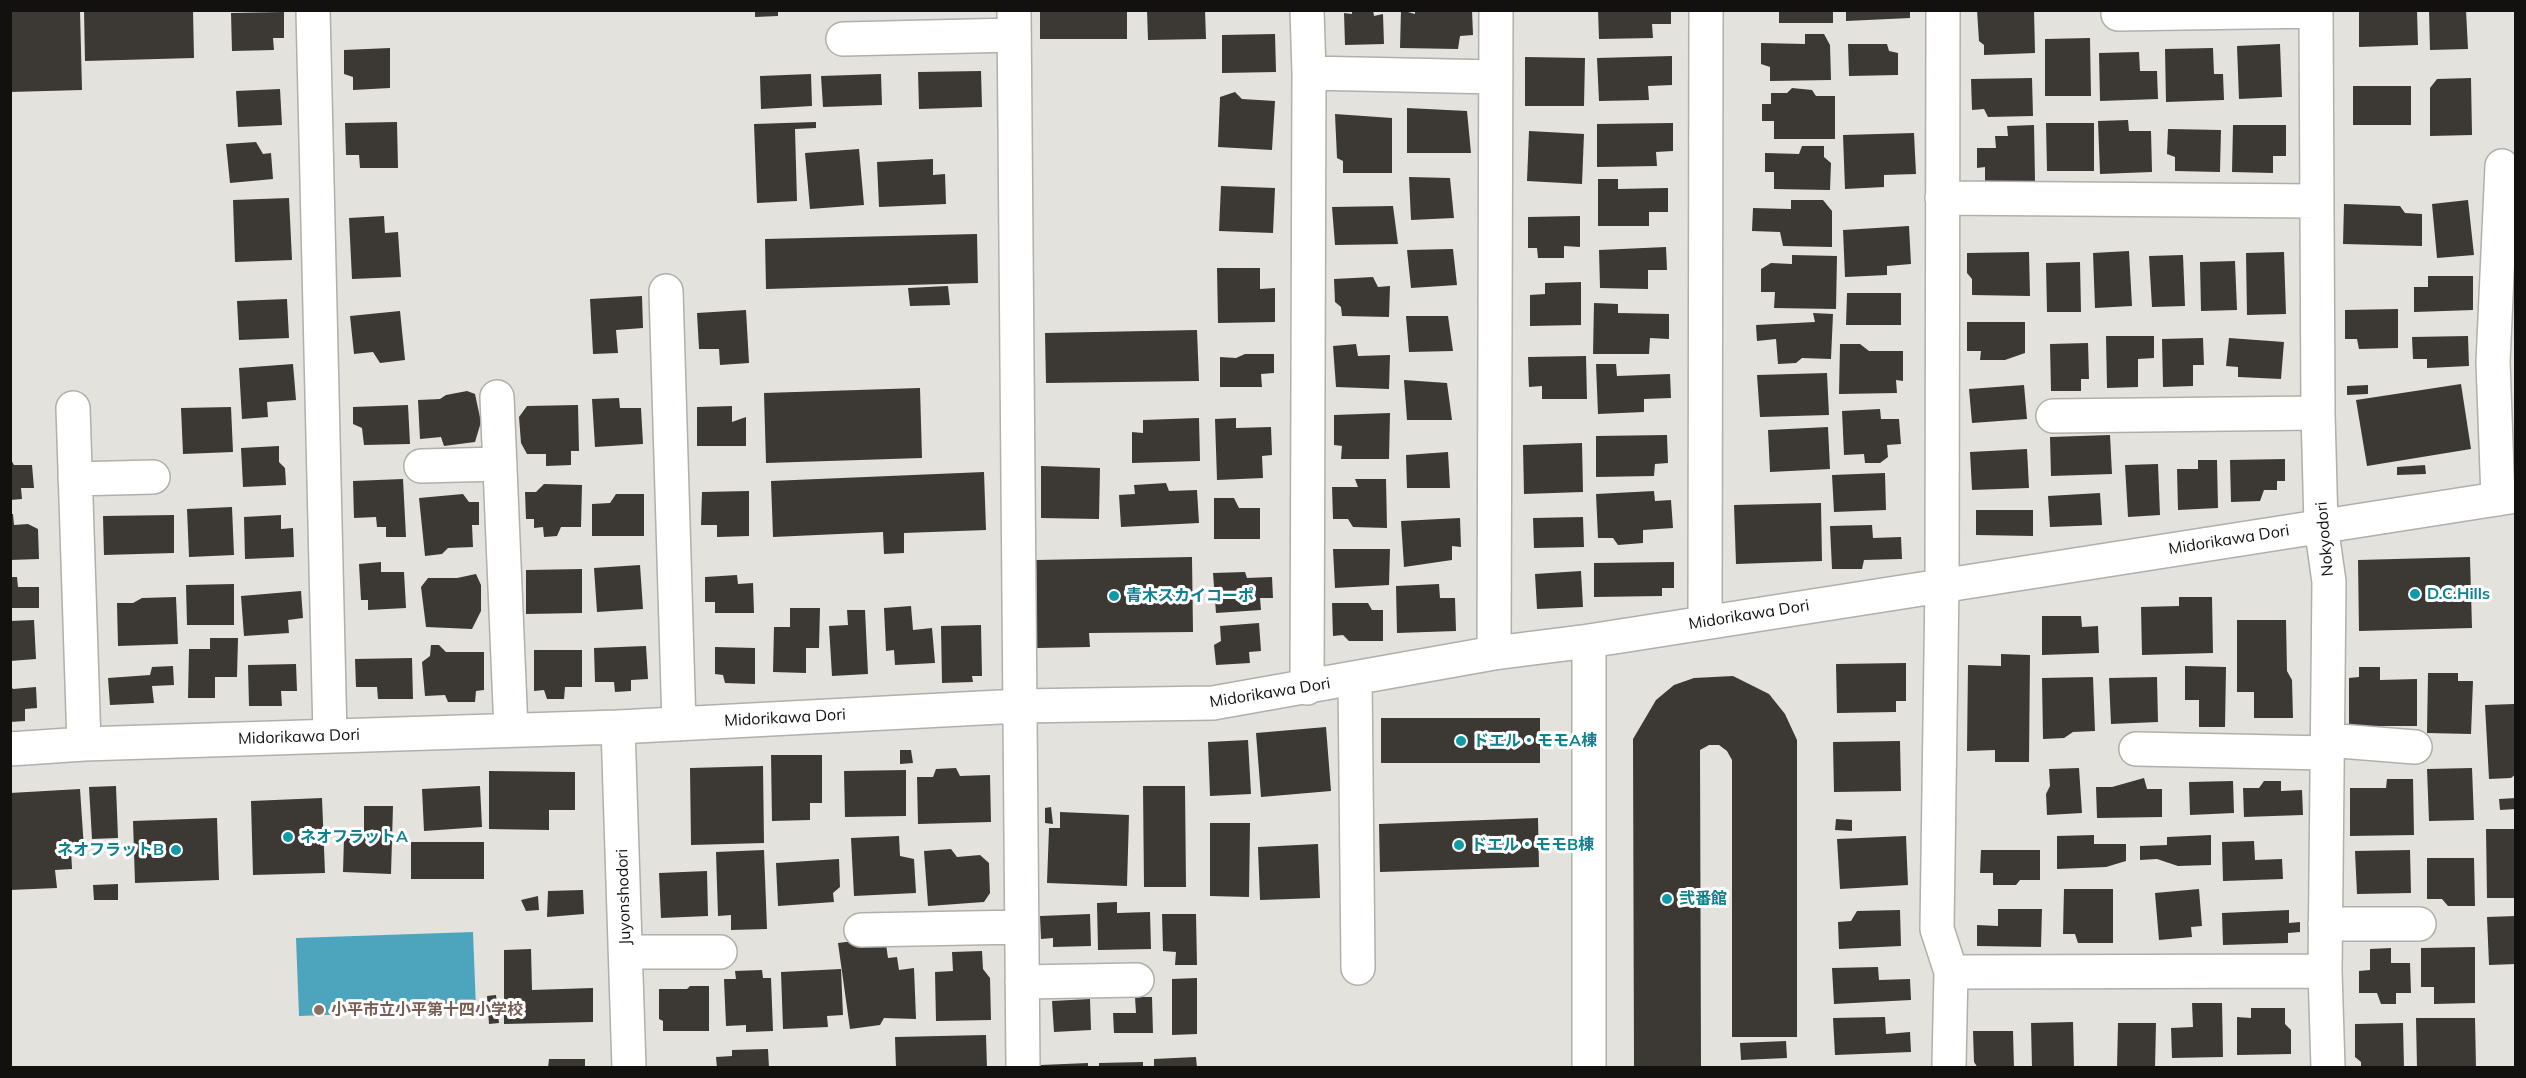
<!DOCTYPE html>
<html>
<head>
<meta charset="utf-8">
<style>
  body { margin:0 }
  #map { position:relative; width:2526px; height:1078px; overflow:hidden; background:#e4e2dc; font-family:Mulish,sans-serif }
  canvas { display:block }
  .frame { position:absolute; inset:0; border:12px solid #12110f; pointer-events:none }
</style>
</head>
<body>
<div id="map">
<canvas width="2526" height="1078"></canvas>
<div class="frame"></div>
</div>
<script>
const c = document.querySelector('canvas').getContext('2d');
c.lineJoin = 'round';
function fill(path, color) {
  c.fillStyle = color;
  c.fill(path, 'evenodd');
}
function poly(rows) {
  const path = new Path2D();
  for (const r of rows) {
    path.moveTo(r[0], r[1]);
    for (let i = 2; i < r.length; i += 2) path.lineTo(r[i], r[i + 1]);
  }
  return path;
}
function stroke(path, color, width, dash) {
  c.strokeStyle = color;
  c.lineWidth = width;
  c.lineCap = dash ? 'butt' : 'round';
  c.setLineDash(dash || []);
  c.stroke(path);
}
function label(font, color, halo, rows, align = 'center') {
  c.font = font + ' Mulish,"Noto Sans JP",sans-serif';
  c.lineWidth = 6;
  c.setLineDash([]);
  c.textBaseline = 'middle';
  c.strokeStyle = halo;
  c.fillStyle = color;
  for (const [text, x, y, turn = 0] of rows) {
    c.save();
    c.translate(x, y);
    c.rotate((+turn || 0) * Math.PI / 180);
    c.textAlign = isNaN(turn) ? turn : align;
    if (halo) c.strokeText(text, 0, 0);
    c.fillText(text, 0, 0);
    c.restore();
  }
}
const water = poly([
  [473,932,476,1009,299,1016,296,938]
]);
const building = poly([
  [10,10,80,10,82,90,10,92],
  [84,10,193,10,194,58,85,61],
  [755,10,778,10,778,16,755,17],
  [1040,10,1127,10,1127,39,1040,39],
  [1147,10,1205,10,1206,39,1148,40],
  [1352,10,1373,10,1374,16,1383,14,1384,44,1345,45,1344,13,1352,14],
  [1401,10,1415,14,1415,10,1472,10,1473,35,1460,36,1458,49,1400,48],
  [1598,10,1671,10,1671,24,1652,24,1653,38,1599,39],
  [1779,10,1833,10,1833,23,1779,23],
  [1846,10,1910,10,1910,18,1846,21],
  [1977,10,2034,10,2035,53,1984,55,1984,45,1979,41],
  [2359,10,2417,10,2418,45,2359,47],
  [2429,10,2466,10,2468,49,2430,50],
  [284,12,284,38,273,38,274,50,232,51,231,13],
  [1275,34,1276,72,1222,73,1222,35],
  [1805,34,1824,34,1830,45,1831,80,1770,81,1770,67,1761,64,1761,43,1805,44],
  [2090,38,2091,96,2045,96,2045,39],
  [1848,44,1887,44,1889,51,1898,53,1898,75,1849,76],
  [2280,44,2282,97,2239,99,2237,46],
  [390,48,390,88,353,90,353,77,344,74,344,50],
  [2213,48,2214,74,2223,74,2224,100,2166,102,2165,49],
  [2139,52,2140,71,2157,71,2158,99,2100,101,2099,53],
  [1672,56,1672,85,1648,86,1649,100,1599,101,1597,58],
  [1525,57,1585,58,1584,106,1525,106],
  [981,71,982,107,919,109,918,72],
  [811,74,812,106,761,109,760,76],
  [881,74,882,105,823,107,821,76],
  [2032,78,2033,116,1988,117,1984,109,1972,110,1971,79],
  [2471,78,2472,135,2430,136,2430,88,2437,79],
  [2353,86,2411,86,2411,125,2353,125],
  [1792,88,1812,90,1816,96,1835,96,1835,139,1774,139,1774,121,1762,121,1762,104,1771,104,1771,93,1787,93],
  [280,89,282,125,238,127,236,91],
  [1235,92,1242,99,1275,101,1272,150,1218,147,1220,97],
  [1407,108,1467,111,1471,153,1407,153],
  [1335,114,1392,118,1392,173,1343,173,1343,161,1337,158],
  [2128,120,2129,131,2151,131,2152,172,2100,174,2098,121],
  [397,122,398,168,360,168,359,155,346,155,345,123],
  [816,122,816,128,795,129,797,201,757,203,754,124],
  [1673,123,1673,151,1656,152,1657,166,1597,167,1597,124],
  [2046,123,2094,123,2094,171,2047,171],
  [2034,125,2035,181,1985,182,1985,167,1977,168,1977,148,1996,148,1995,136,2008,136,2007,126],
  [2233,125,2286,125,2286,156,2273,156,2273,173,2232,172],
  [2168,129,2221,130,2220,172,2175,171,2175,157,2167,154],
  [1529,131,1584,134,1582,184,1527,181],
  [1914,133,1916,174,1884,175,1884,187,1845,189,1843,135],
  [256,142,263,154,271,153,273,179,230,183,226,144],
  [1802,146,1824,146,1824,157,1831,163,1830,190,1774,189,1774,172,1765,172,1765,153,1799,154],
  [859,149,864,205,810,209,805,153],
  [933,159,933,175,945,174,946,204,879,207,877,162],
  [1409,177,1450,178,1454,218,1411,220],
  [1598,179,1618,179,1618,189,1668,188,1668,212,1649,212,1649,226,1598,226],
  [1221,186,1275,188,1273,233,1219,231],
  [289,198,292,260,235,262,233,200],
  [1791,200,1823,200,1832,211,1832,247,1783,246,1780,232,1752,231,1753,208,1791,209],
  [2468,200,2474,255,2437,258,2432,204],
  [2344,204,2400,206,2405,213,2422,214,2422,246,2343,244],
  [1393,206,1398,244,1335,245,1332,207],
  [384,216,385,233,398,232,401,277,352,279,349,218],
  [1580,216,1580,247,1564,246,1564,258,1538,258,1537,248,1528,248,1528,217],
  [1909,226,1911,264,1887,266,1887,275,1845,277,1843,230],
  [977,234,978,283,766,289,765,239],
  [1666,247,1667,270,1648,270,1648,289,1600,288,1599,250],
  [1453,249,1457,285,1411,288,1407,250],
  [2129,251,2132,306,2095,308,2093,253],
  [2029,252,2030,296,1972,295,1972,279,1967,273,1967,253],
  [2284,252,2286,314,2247,315,2246,253],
  [1792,255,1837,256,1836,309,1774,308,1775,292,1761,292,1761,269,1771,263,1792,264],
  [2183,255,2185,306,2152,307,2149,256],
  [2235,261,2237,310,2201,311,2200,262],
  [2080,262,2081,312,2047,312,2046,263],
  [1217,268,1260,268,1260,289,1275,288,1275,322,1218,323],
  [2428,276,2473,276,2473,310,2414,312,2414,287,2428,287],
  [1373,277,1378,287,1390,286,1389,317,1342,316,1341,307,1335,302,1334,279],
  [1581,282,1581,325,1530,326,1530,295,1545,294,1545,283],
  [948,286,950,305,910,306,908,288],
  [1847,293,1901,293,1901,325,1846,325],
  [642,296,643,328,616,330,618,353,593,354,590,299],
  [287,299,289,338,239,340,237,301],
  [1594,303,1618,304,1618,313,1669,314,1669,339,1650,338,1649,354,1593,354],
  [2398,309,2398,348,2359,349,2357,339,2345,339,2345,310],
  [746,310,749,363,720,365,719,349,699,349,697,313],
  [400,311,405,360,380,363,373,352,354,354,350,316],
  [1813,313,1833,314,1831,359,1802,358,1796,363,1778,364,1776,339,1757,341,1756,325,1815,322],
  [1406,316,1448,316,1453,351,1409,352],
  [1967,322,2025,322,2025,353,2005,360,1980,360,1981,351,1967,351],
  [1197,330,1199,381,1046,383,1045,333],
  [2106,336,2154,336,2154,358,2138,359,2138,387,2107,388],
  [2468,336,2469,366,2427,368,2427,359,2413,359,2412,337],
  [2203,338,2204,365,2193,365,2193,386,2163,387,2162,339],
  [2229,338,2284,342,2281,379,2238,377,2238,367,2226,366],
  [2088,343,2089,379,2081,379,2081,391,2051,391,2050,344],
  [1356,344,1358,356,1390,355,1389,389,1336,387,1333,346],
  [1840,344,1860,344,1869,351,1903,351,1903,381,1896,380,1897,393,1839,394],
  [1245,354,1274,354,1274,373,1261,374,1262,387,1220,387,1220,357,1236,358],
  [1586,356,1587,399,1542,399,1542,386,1529,387,1528,357],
  [293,364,296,400,267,402,268,417,242,419,239,368],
  [1596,364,1616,364,1617,376,1670,374,1671,398,1644,399,1644,412,1598,414],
  [1827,373,1829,415,1760,417,1757,375],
  [1404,380,1447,383,1452,420,1407,420],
  [2461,384,2471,449,2367,466,2356,400],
  [2024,385,2027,419,1972,423,1969,389],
  [2368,385,2368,394,2347,395,2347,386],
  [920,388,922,458,766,463,764,393],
  [467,391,475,394,481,422,475,442,444,446,441,437,420,439,418,400,440,399,446,395],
  [619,398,620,408,641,408,643,444,595,447,592,399],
  [408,405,410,444,364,445,362,428,353,424,353,407],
  [578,405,579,451,571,451,571,465,546,466,546,454,527,454,521,443,519,417,527,406],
  [732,406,732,422,746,417,746,446,697,446,697,407],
  [231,407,233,452,183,454,181,408],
  [1880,409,1881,419,1899,419,1901,444,1887,445,1888,457,1880,463,1865,463,1864,454,1844,455,1842,411],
  [1390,413,1389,459,1341,459,1342,446,1334,445,1334,415],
  [1199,418,1200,461,1132,463,1132,432,1143,433,1143,420],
  [1236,418,1236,428,1271,427,1272,455,1262,456,1263,478,1217,480,1215,419],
  [1828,427,1830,469,1770,472,1768,430],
  [1667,435,1668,463,1655,464,1654,476,1596,477,1596,436],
  [2110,435,2112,474,2051,476,2050,437],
  [1582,443,1583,492,1524,494,1523,445],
  [279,446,279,462,285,468,286,485,243,487,241,448],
  [2027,449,2029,488,1972,490,1970,452],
  [1448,452,1450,488,1407,488,1406,455],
  [10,458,14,465,32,465,34,488,21,488,22,499,10,500],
  [2285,459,2285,481,2277,481,2277,490,2264,490,2260,501,2231,502,2230,460],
  [2198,460,2217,460,2218,508,2178,510,2177,469,2198,469],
  [2158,464,2160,515,2128,517,2125,465],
  [2425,465,2426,474,2397,475,2397,467],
  [1041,466,1100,468,1099,519,1041,518],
  [984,472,986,530,904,533,904,553,884,554,883,532,773,537,771,481],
  [1885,473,1886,510,1834,512,1832,475],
  [403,479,406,537,386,537,386,527,377,527,376,517,354,518,353,481],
  [1355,479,1386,479,1387,528,1353,527,1348,519,1333,519,1332,487,1358,487],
  [1166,483,1169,491,1197,490,1199,523,1121,527,1119,495,1135,494,1134,485],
  [544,484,582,485,581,527,561,527,557,536,544,537,543,527,534,528,534,519,526,519,525,492,536,492],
  [749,491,749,536,717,537,717,525,701,525,702,492],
  [1654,491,1655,501,1671,500,1673,528,1643,530,1643,543,1618,545,1613,538,1598,538,1596,494],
  [2100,493,2102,525,2050,527,2048,496],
  [463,494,469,502,479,502,479,525,472,525,473,547,448,548,442,554,425,556,419,498],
  [616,494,644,494,644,536,592,536,592,504,610,503],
  [1214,498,1234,498,1239,508,1260,508,1260,539,1214,539],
  [1821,503,1822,561,1736,564,1734,505],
  [232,507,234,555,189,557,187,509],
  [1976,510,2033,510,2033,536,1976,535],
  [10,514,13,514,14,525,28,524,38,529,39,559,10,560],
  [174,515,174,553,104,555,103,516],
  [281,515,281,529,293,528,294,557,245,559,244,517],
  [1583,517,1584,547,1534,548,1533,518],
  [1460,518,1461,547,1452,546,1452,560,1404,567,1401,521],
  [1872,525,1873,538,1901,537,1902,559,1864,560,1862,569,1832,569,1830,526],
  [1333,549,1390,549,1389,585,1335,588],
  [1192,557,1193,632,1089,633,1090,647,1037,648,1036,560],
  [2470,557,2472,628,2359,631,2358,560],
  [381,562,381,572,404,572,406,608,368,610,368,600,361,600,359,564],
  [1674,562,1674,588,1662,588,1662,596,1594,597,1594,563],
  [640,565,643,609,597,612,594,568],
  [582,569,582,613,526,614,526,570],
  [1581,571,1583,607,1537,609,1535,574],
  [1245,572,1247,578,1272,577,1273,598,1260,598,1261,610,1216,613,1213,573],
  [476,574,481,585,481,611,472,629,426,627,421,587,428,578,457,578],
  [737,575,738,584,753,583,754,613,715,613,715,602,705,602,705,577],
  [10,577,17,577,18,587,39,587,39,608,10,608],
  [234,584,234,625,187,625,186,585],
  [1439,584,1440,598,1455,598,1456,631,1397,633,1396,586],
  [301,591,303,618,288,620,289,633,244,636,241,596],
  [176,597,178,644,118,646,117,603,133,603,142,598],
  [2179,597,2212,597,2213,653,2142,655,2141,607,2179,606],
  [1332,603,1368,603,1372,610,1383,610,1383,641,1349,641,1343,635,1333,636],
  [911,606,913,630,932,628,935,663,895,665,894,650,886,651,884,608],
  [790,608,820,608,819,648,806,648,806,673,773,672,774,627,790,627],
  [847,610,865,610,868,674,832,676,829,626,848,625],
  [2042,616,2081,616,2082,627,2098,626,2099,653,2042,655],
  [34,620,36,659,10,661,10,621],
  [2237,620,2286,620,2287,671,2292,680,2293,718,2254,718,2254,692,2237,692],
  [1259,623,1261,651,1249,652,1250,663,1216,665,1214,645,1221,641,1220,626],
  [981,625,982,676,972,676,973,682,942,683,941,626],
  [210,638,238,638,237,677,215,677,215,698,188,698,189,649,210,649],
  [431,645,439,645,446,652,484,652,484,690,476,691,475,702,448,702,445,695,425,696,422,662,430,656],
  [646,646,648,679,631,680,631,691,615,692,614,682,595,682,594,648],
  [715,647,755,648,755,684,725,683,723,675,715,674],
  [534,650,582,650,582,687,565,687,564,699,547,699,544,690,534,691],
  [2001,654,2030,655,2029,762,1995,762,1995,750,1967,751,1968,665,2001,666],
  [412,658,413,699,378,699,377,687,356,687,355,659],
  [1906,663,1906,701,1896,701,1896,712,1837,713,1836,664],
  [296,664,297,691,281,691,282,706,249,706,248,665],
  [173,666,174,685,152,686,154,703,110,705,108,678,150,675,152,667],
  [2185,666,2226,667,2225,727,2199,727,2199,700,2185,700],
  [2359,667,2380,667,2380,680,2417,679,2417,726,2349,726,2349,678,2359,677],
  [2428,673,2458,673,2458,681,2473,681,2471,734,2427,733],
  [1733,676,1769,694,1785,714,1797,740,1797,1037,1732,1037,1732,760,1727,751,1719,745,1709,745,1700,750,1701,1068,1634,1068,1633,739,1656,700,1674,685,1694,678],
  [2093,677,2095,731,2073,732,2064,738,2043,739,2042,678],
  [2157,677,2158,722,2111,724,2109,678],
  [10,685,13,689,36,687,37,708,25,709,25,721,10,722],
  [2514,704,2516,774,2511,778,2489,779,2485,705],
  [1381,718,1540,718,1540,763,1381,763],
  [1326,727,1331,791,1261,797,1256,733],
  [1248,740,1251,794,1210,796,1208,742],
  [1900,741,1901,791,1834,792,1833,742],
  [900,750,911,750,913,763,900,764],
  [771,755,822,755,822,803,810,803,810,820,772,821],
  [763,766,764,843,691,845,690,768],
  [956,768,960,776,990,775,991,822,918,824,917,777,933,777,936,769],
  [2079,768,2082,813,2047,815,2046,794,2050,786,2049,769],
  [2472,768,2474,820,2429,821,2427,769],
  [906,770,906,816,845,817,844,771],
  [489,771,575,772,575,810,549,810,549,830,489,829],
  [2144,778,2147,789,2162,789,2162,817,2097,818,2096,787,2112,787],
  [2387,779,2413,779,2414,835,2350,836,2350,788,2386,788],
  [2233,781,2234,813,2190,815,2189,782],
  [2264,781,2281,781,2281,791,2302,790,2303,815,2244,817,2243,788,2259,788],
  [116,786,118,838,92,839,89,787],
  [480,786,482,827,424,831,422,789],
  [1143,786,1185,786,1186,887,1144,887],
  [80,789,84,849,71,849,72,869,55,870,57,888,10,890,10,793],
  [322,798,325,873,253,875,251,801],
  [2516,798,2516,809,2500,810,2499,799],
  [364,806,393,806,391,874,343,872,344,838,364,838],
  [1051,807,1053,824,1045,823,1045,808],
  [1060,812,1129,815,1127,886,1047,883,1049,828,1060,828],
  [217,818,219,880,135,883,133,821],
  [1538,818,1539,867,1380,872,1379,824],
  [1836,819,1852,820,1852,831,1835,830],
  [1210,823,1250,823,1249,897,1210,896],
  [2486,829,2516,829,2516,898,2487,898],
  [2094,835,2094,844,2126,844,2126,861,2106,867,2057,869,2057,836],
  [2211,835,2211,865,2178,866,2157,859,2140,860,2140,846,2167,845,2167,837],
  [899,836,900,856,914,859,916,893,854,896,851,838],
  [1906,836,1908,885,1840,889,1837,839],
  [2254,841,2255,860,2282,859,2283,879,2223,881,2222,842],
  [411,842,484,842,484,879,411,879],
  [1318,844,1320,898,1260,900,1258,847],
  [951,849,957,857,980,855,989,863,990,893,984,902,928,906,924,851],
  [764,850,767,929,731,930,731,915,718,916,716,852],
  [1981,850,2040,850,2040,880,2020,880,2016,885,1993,885,1993,873,1980,873],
  [2410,850,2411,893,2357,894,2355,851],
  [2427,858,2474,858,2475,906,2448,906,2442,899,2427,899],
  [839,859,840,887,833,893,834,902,778,906,776,863],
  [707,871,708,916,661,918,659,873],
  [118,884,118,900,94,900,93,885],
  [2064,889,2113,889,2113,943,2078,943,2075,934,2063,934],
  [2199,889,2202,926,2191,927,2192,937,2159,940,2155,893],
  [583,890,584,914,547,917,548,891],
  [538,896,539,910,526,911,521,900],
  [1117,902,1117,913,1150,912,1151,949,1098,950,1097,903],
  [1998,909,2042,909,2041,947,1977,946,1977,925,1998,926],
  [1900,910,1901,946,1839,949,1838,922,1851,921,1857,911],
  [2289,910,2289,923,2300,922,2300,932,2288,933,2288,943,2223,945,2222,913],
  [1090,914,1091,946,1053,947,1053,938,1041,939,1040,916],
  [1162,914,1196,914,1197,965,1175,965,1176,952,1163,951],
  [2516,916,2516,964,2489,965,2487,917],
  [885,937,888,958,897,957,899,970,914,968,916,1019,884,1018,880,1025,850,1029,838,943],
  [2475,947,2475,1003,2434,1004,2434,987,2421,987,2421,948],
  [2391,948,2391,963,2410,963,2411,993,2396,993,2396,1004,2381,1004,2377,993,2359,993,2359,971,2370,970,2370,949],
  [531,949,532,990,593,988,593,1022,504,1024,504,950],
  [982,951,983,969,990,978,991,1020,936,1021,935,972,953,971,952,952],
  [1878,967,1879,980,1910,979,1911,1000,1834,1004,1832,968],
  [841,969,843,1015,827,1016,828,1027,783,1029,781,972],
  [762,970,763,978,771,978,773,1031,746,1032,746,1025,726,1026,724,979,736,979,735,971],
  [1197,978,1197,1034,1172,1035,1172,979],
  [690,986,709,986,709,1031,663,1031,663,1021,659,1019,659,989,687,989],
  [496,995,499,1023,489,1024,487,996],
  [1135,997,1152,997,1153,1033,1114,1033,1113,1013,1136,1013],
  [1090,999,1091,1030,1054,1032,1052,1001],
  [2192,1003,2222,1003,2223,1057,2172,1058,2171,1028,2193,1027],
  [2251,1008,2285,1008,2285,1024,2291,1030,2291,1054,2237,1055,2237,1017,2251,1018],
  [1885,1017,1886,1034,1910,1032,1911,1052,1835,1055,1833,1018],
  [2416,1018,2475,1018,2476,1068,2417,1068],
  [2073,1022,2074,1068,2032,1068,2031,1023],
  [2118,1023,2156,1023,2155,1068,2117,1068],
  [2403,1023,2404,1068,2361,1068,2361,1062,2355,1057,2355,1024],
  [1973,1031,2013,1031,2014,1068,1978,1068,1974,1062],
  [986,1035,987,1068,896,1068,895,1037],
  [1786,1041,1787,1058,1741,1060,1740,1043],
  [768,1049,769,1068,717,1068,716,1057,732,1056,732,1050],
  [1196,1057,1197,1068,1154,1068,1154,1059],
  [549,1059,585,1059,585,1068,548,1068],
  [1143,1062,1143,1068,1099,1068,1099,1063],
  [1088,1063,1088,1068,1041,1068,1041,1065]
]);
const minor = poly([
  [313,10,330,736],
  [1014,10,1023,1068],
  [1943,10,1942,584,1937,929,1951,972,1949,1065],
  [2316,10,2318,413,2321,525,2329,582,2325,971,2328,1068],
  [2118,14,2316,11],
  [843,39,1014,35],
  [1309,73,1496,77],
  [1942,198,2317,201],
  [666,291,679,724],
  [497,397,511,730],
  [73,408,84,744],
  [2053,416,2318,413],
  [421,466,500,464],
  [75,479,153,477],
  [2498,499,2493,362,2502,166],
  [1705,622,1706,10],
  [1494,653,1496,10],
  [1355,679,1358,968],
  [1307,688,1309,73,1307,10],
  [618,727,629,1068],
  [2327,740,2415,747],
  [10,749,84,744,618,727,1019,706,1213,703,1494,653,1589,641,2516,496],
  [2136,749,2327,753],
  [2325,924,2419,924],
  [861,930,1021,927],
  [626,952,720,952],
  [1951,972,2325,971],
  [1022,982,1137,980],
  [1589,1068,1589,641]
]);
const markers = [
  [2415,594,6,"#0f9aa8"],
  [1114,596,6,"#0f9aa8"],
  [1461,741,6,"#0f9aa8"],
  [288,837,6,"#0f9aa8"],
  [1459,845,6,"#0f9aa8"],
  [176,850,6,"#0f9aa8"],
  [1667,899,6,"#0f9aa8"],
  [319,1010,6,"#8d6e63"]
];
const streetNames = [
  ["Nokyodori",2325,539,-95],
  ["Midorikawa Dori",2229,540,-9],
  ["Midorikawa Dori",1749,615,-9],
  ["Midorikawa Dori",1270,693,-9],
  ["Midorikawa Dori",785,718,-3],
  ["Midorikawa Dori",299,737,-2],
  ["Juyonshodori",624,897,-92]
];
const cultureNames = [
  ["D.C.Hills",2427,594],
  ["青木スカイコーポ",1126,596],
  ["ドエル・モモA棟",1473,741],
  ["ネオフラットA",300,837],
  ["ドエル・モモB棟",1471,845],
  ["ネオフラットB",164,850,"right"],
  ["弐番館",1679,899]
];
const educationNames = [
  ["小平市立小平第十四小学校",331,1010]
];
fill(water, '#4ca5bc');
fill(building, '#3c3935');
stroke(minor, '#b1afa9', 36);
stroke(minor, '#fff', 33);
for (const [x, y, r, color] of markers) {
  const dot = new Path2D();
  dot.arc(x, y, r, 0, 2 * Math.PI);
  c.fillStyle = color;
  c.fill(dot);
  stroke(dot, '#fff', 2);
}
label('16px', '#12110f', '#fff', streetNames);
label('bold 16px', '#0d838f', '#fff', cultureNames, 'left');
label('bold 16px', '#785e54', '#fff', educationNames, 'left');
</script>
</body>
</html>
